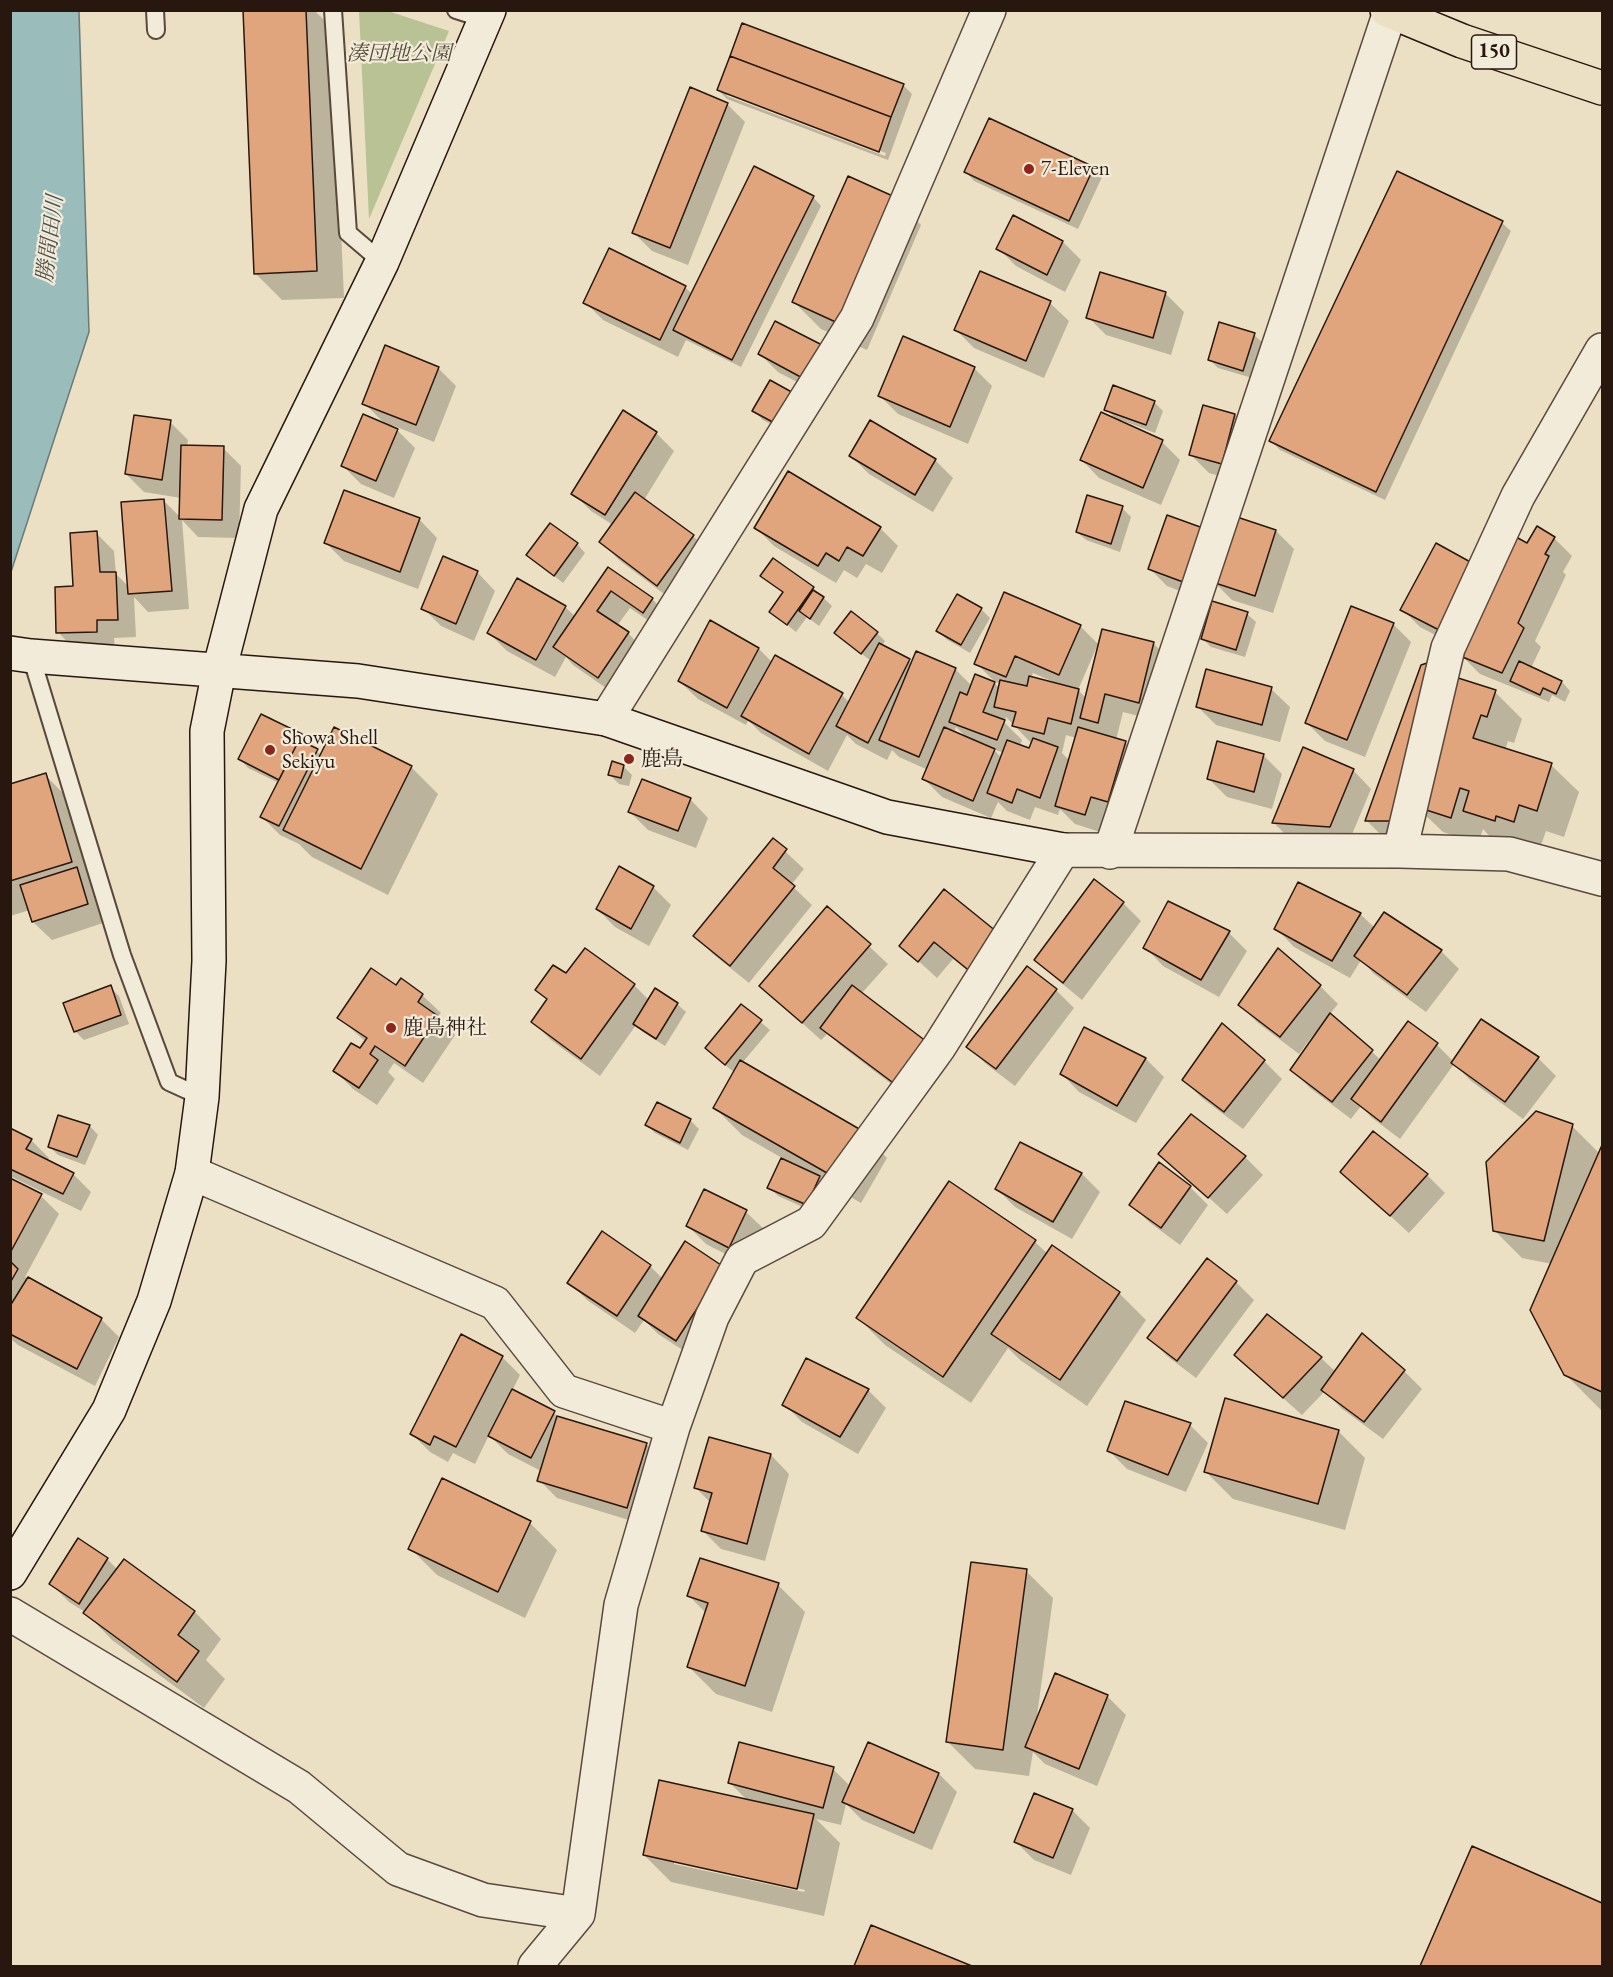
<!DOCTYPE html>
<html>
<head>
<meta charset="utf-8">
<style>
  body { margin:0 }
  #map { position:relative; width:1613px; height:1977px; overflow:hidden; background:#ece0c4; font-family:"EB Garamond",serif }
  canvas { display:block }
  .frame { position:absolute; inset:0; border:12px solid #28170f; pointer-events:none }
</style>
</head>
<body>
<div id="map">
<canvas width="1613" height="1977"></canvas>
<div class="frame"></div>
</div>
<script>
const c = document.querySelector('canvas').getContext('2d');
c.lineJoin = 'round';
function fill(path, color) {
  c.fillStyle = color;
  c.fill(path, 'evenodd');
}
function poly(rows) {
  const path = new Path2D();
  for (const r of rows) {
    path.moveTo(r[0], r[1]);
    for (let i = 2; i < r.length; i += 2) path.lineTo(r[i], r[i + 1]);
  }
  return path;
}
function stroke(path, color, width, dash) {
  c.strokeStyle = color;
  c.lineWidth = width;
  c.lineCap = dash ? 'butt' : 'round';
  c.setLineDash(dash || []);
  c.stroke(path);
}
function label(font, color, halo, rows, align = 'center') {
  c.font = font + ' "EB Garamond","Noto Serif JP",serif';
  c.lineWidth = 4.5;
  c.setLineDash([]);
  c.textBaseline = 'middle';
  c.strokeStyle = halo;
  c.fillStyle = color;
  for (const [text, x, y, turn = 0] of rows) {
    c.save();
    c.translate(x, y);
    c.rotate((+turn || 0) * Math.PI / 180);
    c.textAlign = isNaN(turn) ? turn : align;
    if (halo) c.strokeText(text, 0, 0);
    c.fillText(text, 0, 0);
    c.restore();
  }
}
const green = poly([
  [359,11,388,11,449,31,369,219]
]);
const water = poly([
  [11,10,79,11,89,332,11,572,11,10]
]);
const shadow = poly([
  [244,10,314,10,332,28,344,298,282,300,255,273],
  [743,25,904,86,912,94,888,160,727,99,718,90],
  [727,93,886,153,885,156,727,96],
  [727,104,745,122,688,265,652,251,634,233],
  [1093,168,1102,177,1078,229,974,181,966,172],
  [813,197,821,206,741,367,686,340,678,357,603,320,585,302,685,287,692,294],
  [894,198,921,225,867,350,821,329,794,302],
  [1014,217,1063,242,1081,260,1065,292,1016,266,998,248],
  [1502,223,1511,231,1385,500,1280,450,1271,441],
  [980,273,1050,303,1069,321,1044,378,974,348,956,330],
  [1101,274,1166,294,1184,312,1171,355,1106,335,1088,317],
  [1254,335,1263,343,1252,378,1218,368,1209,359],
  [760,354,843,366,827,398,778,372],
  [438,368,456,386,434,442,392,425,415,448,394,498,361,484,343,466,386,425,364,403],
  [974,368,992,386,968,444,898,414,880,396],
  [771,382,789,434,763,420,754,411],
  [1154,402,1163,411,1155,433,1121,420,1120,423,1162,442,1180,460,1161,505,1099,478,1081,459,1119,422,1106,409],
  [1235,415,1253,433,1240,482,1209,473,1191,455],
  [170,422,188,440,187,447,223,448,241,466,239,538,198,537,182,520,189,609,148,612,134,597,136,637,114,638,115,649,76,651,58,632,96,533,114,551,116,574,129,587,164,501,180,517,181,498,144,492,126,474],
  [871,422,935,460,953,478,933,512,869,474,851,456],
  [656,433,674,451,644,500,693,536,711,554,676,603,619,560,601,542,613,525,591,511,573,493],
  [1122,508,1131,517,1120,552,1086,540,1077,532],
  [1168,517,1201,599,1167,586,1149,568],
  [1235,518,1276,531,1294,549,1273,613,1232,600,1214,582],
  [419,519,437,538,418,589,344,561,326,543],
  [756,528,880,528,898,546,882,573,866,564,857,578,844,570,836,583,774,546],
  [1554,538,1572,556,1563,572,1566,575,1535,641,1541,647,1531,668,1562,682,1570,691,1565,702,1552,695,1549,702,1480,674,1462,656,1528,545],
  [577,544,585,553,563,583,528,555],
  [1436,545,1458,647,1420,627,1402,609],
  [609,569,652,599,670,617,662,630,630,608,617,626,628,633,646,652,616,695,573,665,566,657,555,677,507,651,489,633,565,607,576,617],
  [477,572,495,591,474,641,441,626,423,608],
  [762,576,813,588,832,606,819,626,807,617,796,632,771,612,784,594],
  [957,596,981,609,990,618,970,653,946,639,938,630],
  [1247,614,1256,622,1245,657,1211,647,1202,638],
  [1393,624,1411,642,1365,757,1325,741,1307,723],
  [1080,626,1098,644,1078,690,1086,698,1153,643,1171,661,1157,721,1123,712,1116,740,1126,743,1144,761,1103,833,1075,824,1060,809,1058,815,1035,807,1030,820,1007,811,998,802,991,818,942,797,924,779,928,770,899,757,892,750,887,760,856,744,847,735,828,771,761,733,748,720,746,725,698,699,679,681,759,649,773,663,842,695,850,703,871,661,845,641,877,633,885,641,882,646,913,664,955,669,972,686,994,683,1000,688,1001,684,994,681,976,663],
  [1033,673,1056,683,1056,684,1031,678],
  [1006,717,1032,744,1030,750,1020,746,1022,740,1004,722],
  [956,727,968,739,954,733],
  [1066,735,1076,738,1070,761,1062,753],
  [993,749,1004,753,1002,758],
  [1451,680,1495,692,1522,719,1514,743,1508,741,1505,750,1551,765,1579,792,1564,837,1546,831,1540,848,1491,838,1483,829,1478,844,1443,832,1418,808,1385,839,1367,821],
  [1271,689,1290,707,1280,742,1216,725,1198,707],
  [301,735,309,744,308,746,322,755,411,767,438,794,388,895,312,857,299,844,280,835,262,817,279,783,248,768,240,759],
  [1263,755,1282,774,1272,809,1227,797,1209,779],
  [623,766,632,775,629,786,619,784,610,775],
  [1353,770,1371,789,1348,844,1292,841,1274,823],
  [45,775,72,802,106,922,52,940,33,922,30,910,10,916,10,785],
  [690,799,708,818,696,848,648,830,630,812],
  [773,840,804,869,791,885,812,905,749,983,713,954,695,936],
  [653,887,671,905,649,946,615,927,597,909],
  [944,892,1001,937,1019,955,991,990,953,959,937,978,901,945],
  [1123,903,1141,921,1082,1000,1054,977,1036,959],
  [1168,903,1229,933,1247,951,1219,997,1163,966,1145,947],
  [828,908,888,964,861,994,930,1046,949,1064,919,1105,840,1045,828,1033,821,1040,761,986],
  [1360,914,1375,928,1384,914,1441,951,1459,969,1426,1012,1374,974,1361,960,1350,978,1294,947,1276,928],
  [585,950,634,985,649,1000,677,1004,686,1012,665,1046,643,1032,636,1025,600,1076,551,1040,533,1022,548,1001,537,990,566,975],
  [401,980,422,995,441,1013,437,1017,455,1035,423,1083,394,1063,388,1072,395,1079,377,1105,353,1089,335,1071,360,1050,366,1042,339,1018,396,987],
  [1320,986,1338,1004,1330,1014,1381,1060,1408,1024,1437,1045,1454,1062,1481,1022,1538,1058,1556,1076,1523,1119,1471,1081,1454,1064,1400,1139,1371,1117,1361,1106,1351,1119,1310,1088,1292,1070,1316,1036,1314,1034,1299,1054,1258,1023,1240,1005],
  [110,987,119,996,129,1024,84,1040,75,1031],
  [1056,990,1074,1008,1015,1086,986,1064,968,1046],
  [742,1006,770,1030,742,1063,860,1131,887,1158,861,1203,828,1184,816,1213,778,1196,769,1187,782,1158,742,1135,715,1108,735,1073,715,1057],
  [1084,1029,1146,1059,1164,1077,1136,1123,1079,1092,1061,1073],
  [1264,1061,1282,1079,1243,1129,1202,1098,1184,1080],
  [690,1120,699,1129,688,1150,655,1133,646,1124],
  [90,1126,98,1135,85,1165,58,1155,49,1146],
  [1572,1126,1600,1154,1602,1148,1602,1411,1565,1374,1552,1264,1522,1258,1495,1231],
  [10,1130,31,1140,49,1158,47,1161,73,1174,91,1192,81,1211,12,1177,10,1180],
  [1374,1133,1427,1175,1445,1193,1409,1233,1342,1172],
  [1020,1144,1082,1174,1100,1192,1072,1239,1015,1207,997,1189],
  [1160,1154,1245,1157,1263,1175,1227,1214],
  [10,1180,41,1196,59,1214,25,1277,101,1319,119,1337,95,1386,18,1345,10,1338],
  [950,1183,1035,1242,1048,1254,1052,1247,1119,1293,1146,1320,1087,1406,1020,1360,1008,1348,971,1403,885,1345,858,1318],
  [1190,1187,1208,1205,1180,1245,1149,1222,1131,1204],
  [705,1191,746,1212,765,1230,747,1265,706,1244,688,1226],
  [650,1266,663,1279,723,1268,695,1358,658,1334,644,1320,635,1333,587,1300,569,1282],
  [1236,1282,1254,1300,1196,1378,1167,1356,1149,1338],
  [1267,1316,1321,1358,1336,1372,1404,1371,1422,1389,1383,1439,1341,1408,1325,1391,1302,1415,1254,1372],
  [502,1357,520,1375,512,1391,554,1413,561,1419,646,1444,664,1462,645,1525,557,1498,539,1480,541,1471,508,1454,489,1435,475,1464,453,1453,448,1462,430,1452,412,1434],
  [868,1390,886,1408,858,1454,802,1422,784,1404],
  [1190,1425,1208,1443,1186,1492,1127,1469,1109,1451],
  [1338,1431,1365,1458,1345,1530,1233,1499,1206,1472],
  [710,1438,771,1455,789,1474,765,1561,721,1549,703,1531,711,1503,696,1488],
  [443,1480,530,1523,557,1550,525,1618,437,1575,410,1548],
  [107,1559,118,1570,125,1561,195,1612,221,1639,206,1660,225,1679,204,1708,112,1640,85,1612,69,1602,51,1584],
  [1026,1571,1053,1598,1037,1716,1055,1675,1108,1697,1126,1715,1097,1786,1045,1764,1033,1752,1029,1776,975,1769,948,1742],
  [778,1585,805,1612,772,1712,716,1694,689,1667,706,1613,689,1596],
  [868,1744,939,1774,957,1792,932,1850,862,1820,846,1804,841,1825,816,1819,840,1843,824,1916,671,1882,644,1855,749,1802,729,1782,833,1769,850,1786],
  [674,1860,805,1890,804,1892,674,1864],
  [1072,1810,1090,1828,1071,1875,1034,1860,1016,1842],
  [1473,1848,1602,1905,1602,1966,1422,1966],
  [872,1927,968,1966,855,1966]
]);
const building = poly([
  [243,10,306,10,317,271,254,274,243,10],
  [742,23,904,84,891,117,730,56,742,23],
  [730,56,891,117,879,152,717,90,730,56],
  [690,87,728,103,670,248,632,233,690,87],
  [989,118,1094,167,1069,221,964,172,989,118],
  [754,166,814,196,732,360,673,330,754,166],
  [1397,171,1503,221,1376,492,1269,441,1397,171],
  [848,176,895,197,840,324,792,302,848,176],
  [1013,215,1063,241,1047,275,996,249,1013,215],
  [609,248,686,286,660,340,583,303,609,248],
  [980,271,1051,301,1026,361,954,330,980,271],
  [1100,272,1166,292,1153,338,1086,318,1100,272],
  [775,321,826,347,808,381,758,354,775,321],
  [1219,322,1255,333,1243,371,1208,360,1219,322],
  [903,336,975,367,950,427,878,396,903,336],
  [385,345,439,367,416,425,362,404,385,345],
  [770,380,797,395,780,426,752,411,770,380],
  [1113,385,1155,401,1146,425,1104,410,1113,385],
  [1203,405,1235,414,1222,464,1189,455,1203,405],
  [623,410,657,432,605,515,571,494,623,410],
  [1101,412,1163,440,1143,488,1080,460,1101,412],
  [363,414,398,429,376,481,341,466,363,414],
  [134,415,171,420,162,480,125,474,134,415],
  [870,420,936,459,915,495,849,456,870,420],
  [181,445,224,446,222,520,179,519,181,445],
  [788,471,881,527,863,556,847,547,839,561,826,553,818,566,754,528,788,471],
  [344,490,420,518,400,572,324,543,344,490],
  [635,492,694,535,657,586,599,542,635,492],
  [1087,495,1123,506,1111,544,1076,532,1087,495],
  [164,499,172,591,128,594,121,502,164,499],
  [1167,515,1203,528,1183,582,1148,569,1167,515],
  [1234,516,1276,530,1255,596,1212,582,1234,516],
  [550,523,578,543,554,576,526,555,550,523],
  [1537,526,1555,537,1545,554,1549,556,1518,623,1524,628,1502,673,1460,656,1516,537,1527,543,1537,526],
  [97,531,100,572,116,572,118,620,97,620,97,632,56,633,55,587,73,586,70,533,97,531],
  [1436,543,1474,564,1439,630,1400,610,1436,543],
  [443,556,478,571,456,624,421,609,443,556],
  [773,558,814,587,787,625,769,612,783,592,760,576,773,558],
  [608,567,653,598,643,613,611,591,597,611,629,632,598,678,553,647,608,567],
  [517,578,566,606,536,660,487,633,517,578],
  [813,590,824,597,810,619,799,611,813,590],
  [1004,592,1081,625,1059,675,1015,656,1006,677,974,664,1004,592],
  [957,594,982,608,961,645,936,631,957,594],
  [1212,601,1248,612,1236,650,1201,639,1212,601],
  [1351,606,1394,623,1347,740,1305,723,1351,606],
  [851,611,878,632,861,654,834,633,851,611],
  [710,620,759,648,727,708,678,681,710,620],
  [1102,629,1154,642,1139,703,1105,694,1098,723,1080,718,1102,629],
  [879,643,910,659,868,743,836,726,879,643],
  [916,651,956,668,919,757,879,740,916,651],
  [775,655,843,693,809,754,741,716,775,655],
  [1433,661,1392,821,1365,821,1421,665,1433,661],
  [1519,661,1562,681,1556,694,1543,688,1540,695,1510,681,1519,661],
  [1206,669,1272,687,1262,725,1196,707,1206,669],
  [975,674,995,682,983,712,1005,720,997,740,949,722,960,692,967,695,975,674],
  [1029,676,1079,689,1071,724,1048,718,1044,734,1012,726,1016,712,994,707,1000,680,1027,686,1029,676],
  [1455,677,1496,690,1487,717,1481,715,1473,738,1552,763,1537,811,1519,805,1514,822,1496,816,1495,821,1463,811,1469,791,1460,788,1451,818,1414,806,1455,677],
  [261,714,302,734,279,780,238,759,261,714],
  [334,727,412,766,361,869,283,830,334,727],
  [944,727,995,749,973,801,922,779,944,727],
  [1078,727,1126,741,1108,802,1091,797,1085,815,1055,806,1078,727],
  [1033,738,1058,747,1040,798,1017,789,1012,803,987,793,1007,740,1029,748,1033,738],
  [299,740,318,749,279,826,260,817,299,740],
  [1217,741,1264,754,1254,792,1207,779,1217,741],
  [1303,747,1354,769,1330,827,1272,823,1303,747],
  [612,761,624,765,621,778,608,775,612,761],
  [46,773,72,862,10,881,10,784,46,773],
  [642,779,691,798,678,831,628,812,642,779],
  [773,838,787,849,773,868,795,886,730,966,693,936,773,838],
  [619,866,654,886,631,929,596,909,619,866],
  [77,867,88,904,32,922,20,885,77,867],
  [1094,879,1124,902,1063,983,1034,960,1094,879],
  [1298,882,1361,913,1332,961,1274,929,1298,882],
  [944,889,1002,936,972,973,934,942,918,962,899,946,944,889],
  [1168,901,1230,931,1201,980,1143,948,1168,901],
  [827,906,871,944,802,1023,759,986,827,906],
  [1384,912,1442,950,1407,995,1354,956,1384,912],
  [585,948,635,984,581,1059,531,1022,547,999,535,990,553,965,566,973,585,948],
  [1278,948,1321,985,1280,1037,1238,1005,1278,948],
  [1027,966,1057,989,996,1069,966,1047,1027,966],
  [371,968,396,985,401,978,423,994,418,1002,438,1016,405,1066,375,1046,370,1054,378,1060,359,1088,333,1071,351,1043,360,1048,367,1038,337,1018,371,968],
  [111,985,121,1015,74,1032,63,1003,111,985],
  [852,985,931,1045,900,1088,820,1028,852,985],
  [655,988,678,1003,656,1039,633,1024,655,988],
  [741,1004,762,1020,725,1065,705,1048,741,1004],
  [1330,1013,1373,1050,1332,1102,1290,1070,1330,1013],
  [1481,1019,1539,1057,1505,1102,1451,1063,1481,1019],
  [1408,1021,1438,1043,1381,1122,1351,1099,1408,1021],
  [1222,1023,1265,1060,1224,1112,1182,1080,1222,1023],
  [1084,1027,1146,1058,1117,1106,1060,1074,1084,1027],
  [740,1060,861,1130,834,1177,713,1108,740,1060],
  [657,1102,691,1119,680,1143,645,1125,657,1102],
  [1536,1111,1573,1124,1544,1241,1493,1231,1486,1162,1536,1111],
  [1191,1114,1246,1156,1208,1198,1158,1154,1191,1114],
  [58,1115,90,1125,77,1157,48,1147,58,1115],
  [10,1128,32,1139,26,1149,74,1173,63,1194,10,1169,10,1128],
  [1373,1131,1428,1174,1390,1216,1340,1172,1373,1131],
  [1020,1142,1082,1173,1053,1222,995,1189,1020,1142],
  [1602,1145,1602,1392,1564,1375,1530,1310,1602,1145],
  [781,1158,820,1176,807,1205,767,1188,781,1158],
  [1159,1162,1191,1186,1161,1228,1129,1205,1159,1162],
  [10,1178,42,1194,10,1253,10,1178],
  [949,1181,1036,1240,943,1377,856,1318,949,1181],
  [704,1189,747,1210,729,1248,686,1226,704,1189],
  [602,1231,651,1265,617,1316,567,1283,602,1231],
  [685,1241,724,1267,676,1341,638,1316,685,1241],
  [1052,1245,1120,1292,1060,1380,991,1334,1052,1245],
  [1207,1258,1237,1281,1177,1361,1147,1338,1207,1258],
  [10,1261,18,1269,10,1283,10,1261],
  [28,1277,102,1318,77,1369,10,1334,10,1306,28,1277],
  [1267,1314,1322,1357,1283,1398,1234,1355,1267,1314],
  [1362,1333,1405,1370,1364,1422,1321,1390,1362,1333],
  [461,1334,503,1356,456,1447,434,1436,430,1445,410,1434,461,1334],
  [806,1358,869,1389,840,1437,782,1405,806,1358],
  [512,1389,555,1411,531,1458,488,1436,512,1389],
  [1225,1398,1339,1430,1318,1504,1204,1472,1225,1398],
  [1125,1401,1191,1423,1168,1475,1107,1451,1125,1401],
  [557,1416,647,1443,627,1508,537,1481,557,1416],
  [709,1437,771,1454,747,1544,701,1531,712,1493,694,1488,709,1437],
  [442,1478,531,1521,498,1592,408,1549,442,1478],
  [78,1538,108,1558,79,1604,49,1584,78,1538],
  [700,1558,779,1583,745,1686,687,1667,708,1603,687,1596,700,1558],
  [124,1559,195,1611,178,1635,199,1651,177,1682,83,1613,124,1559],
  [971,1562,1027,1569,1003,1750,946,1742,971,1562],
  [1055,1673,1108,1695,1079,1769,1025,1747,1055,1673],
  [739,1742,834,1767,823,1808,728,1783,739,1742],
  [868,1742,939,1773,914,1833,842,1802,868,1742],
  [659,1780,814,1814,797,1889,643,1855,659,1780],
  [1034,1793,1073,1809,1053,1858,1014,1842,1034,1793],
  [1472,1846,1602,1903,1602,1966,1420,1966,1472,1846],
  [871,1925,972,1966,854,1966,871,1925]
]);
const lane = poly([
  [155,10,156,30],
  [333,10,348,233,382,262],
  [456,10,484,19],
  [31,656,122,955,169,1082,202,1097]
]);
const street = poly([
  [606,719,857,318,989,10],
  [1400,851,1448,648,1518,496,1602,350],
  [1110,852,1390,12],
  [192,1173,495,1303,564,1391,673,1427],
  [10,1614,299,1787,398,1869,483,1900,578,1914],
  [535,1966,578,1914,621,1605,673,1427,712,1317,742,1259,811,1223,939,1047,1063,850,1400,851,1509,854,1602,879]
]);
const secondary = poly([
  [10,653,31,656,358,681,606,719,887,817,1063,850],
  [10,1573,109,1410,154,1301,192,1173,202,1097,209,961,207,731,219,671,261,509,382,262,489,10]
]);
const highway = poly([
  [1387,10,1462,41,1602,88]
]);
const markers = [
  [1029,169,6,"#8f2418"],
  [270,750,6,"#8f2418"],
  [629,759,6,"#8f2418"],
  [391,1028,6,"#8f2418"]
];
const shields = [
  [1494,52,45]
];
const shieldNames = [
  ["150",1494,52]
];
const parkNames = [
  ["湊団地公園",399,54]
];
const poiNames = [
  ["7-Eleven",1041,169],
  ["Showa Shell",282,738],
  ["Sekiyu",282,762],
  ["鹿島",641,759],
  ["鹿島神社",403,1028]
];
const waterNames = [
  ["勝間田川",51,239,-83]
];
fill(green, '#b8c294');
fill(water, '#9abcba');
stroke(water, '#6c7a76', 1.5);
fill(shadow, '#0003');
fill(building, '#e1a57d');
stroke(building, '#28170f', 1.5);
stroke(lane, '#59493c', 20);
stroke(street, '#59493c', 36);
stroke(secondary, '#28170f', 36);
stroke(highway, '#28170f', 36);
stroke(lane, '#f3ebd9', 16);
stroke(street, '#f3ebd9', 33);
stroke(secondary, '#f3ebd9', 33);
stroke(highway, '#ece0c4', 33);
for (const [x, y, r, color] of markers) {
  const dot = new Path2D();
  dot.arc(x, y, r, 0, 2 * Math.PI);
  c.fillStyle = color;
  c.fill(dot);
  stroke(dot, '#f3ebd9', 2);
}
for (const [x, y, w] of shields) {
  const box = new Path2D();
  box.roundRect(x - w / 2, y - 17, w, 34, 4.5);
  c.fillStyle = '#f3ebd9';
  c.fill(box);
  stroke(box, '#28170f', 1.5);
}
label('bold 20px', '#28170f', null, shieldNames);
label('italic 21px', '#534a37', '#f3ebd9', parkNames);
label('21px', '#28170f', '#f3ebd9', poiNames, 'left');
label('italic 22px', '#50514b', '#f3ebd9', waterNames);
</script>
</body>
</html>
